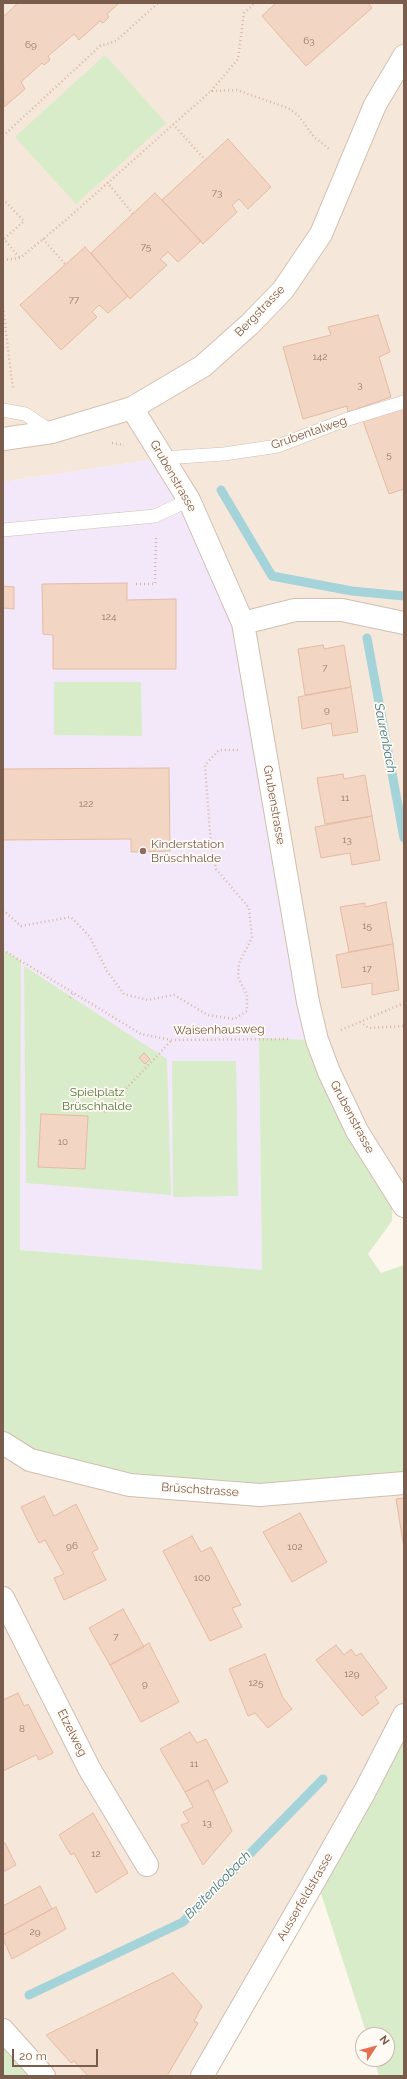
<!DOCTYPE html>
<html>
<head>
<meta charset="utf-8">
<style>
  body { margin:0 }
  #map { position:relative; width:407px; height:2079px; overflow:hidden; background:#fdf6ec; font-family:Raleway,sans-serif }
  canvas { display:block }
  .frame { position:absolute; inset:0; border:4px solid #7a5c4d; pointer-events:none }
  .north { position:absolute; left:355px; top:2027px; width:40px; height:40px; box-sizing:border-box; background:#fffaf3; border:1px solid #cabbb1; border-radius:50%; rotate:54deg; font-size:11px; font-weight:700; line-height:16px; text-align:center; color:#7a5c4d }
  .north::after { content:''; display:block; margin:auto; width:14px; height:18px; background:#e76f51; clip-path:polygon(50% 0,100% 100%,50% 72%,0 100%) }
  .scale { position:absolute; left:12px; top:2049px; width:86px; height:18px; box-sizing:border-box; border:2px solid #7a5c4d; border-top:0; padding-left:5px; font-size:12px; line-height:14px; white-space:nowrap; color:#7a5c4d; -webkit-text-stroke:3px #fffaf3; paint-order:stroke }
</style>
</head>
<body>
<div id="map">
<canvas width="407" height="2079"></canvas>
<div class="frame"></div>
<div class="north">N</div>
<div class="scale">20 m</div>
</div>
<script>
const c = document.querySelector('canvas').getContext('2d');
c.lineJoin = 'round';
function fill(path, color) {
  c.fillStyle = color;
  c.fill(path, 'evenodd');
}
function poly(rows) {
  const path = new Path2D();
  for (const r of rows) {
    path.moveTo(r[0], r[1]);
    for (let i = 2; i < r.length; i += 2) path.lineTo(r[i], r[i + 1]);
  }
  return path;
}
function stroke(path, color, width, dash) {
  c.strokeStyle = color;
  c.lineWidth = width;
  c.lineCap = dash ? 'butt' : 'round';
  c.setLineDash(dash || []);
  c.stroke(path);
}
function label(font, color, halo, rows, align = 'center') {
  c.font = font + ' Raleway,sans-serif';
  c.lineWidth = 3.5;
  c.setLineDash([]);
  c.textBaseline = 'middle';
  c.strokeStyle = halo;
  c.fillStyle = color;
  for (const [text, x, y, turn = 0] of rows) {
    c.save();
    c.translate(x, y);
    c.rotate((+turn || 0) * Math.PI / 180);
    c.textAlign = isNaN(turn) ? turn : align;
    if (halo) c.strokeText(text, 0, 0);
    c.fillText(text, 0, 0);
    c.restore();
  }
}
const residential = poly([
  [3,3,404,3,404,1206,329,1072,163,458,3,482],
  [3,1443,404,1483,404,1715,198,2076,3,2076]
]);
const education = poly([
  [163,458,243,623,317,1040,259,1038,262,1271,20,1250,21,961,3,950,3,482]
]);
const green = poly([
  [105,55,166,123,76,204,15,137],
  [54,682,141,682,142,736,54,735],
  [3,950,21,961,20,1250,262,1270,259,1038,317,1040,393,1190,392,1221,368,1254,381,1273,404,1265,404,1483,260,1495,130,1485,3,1443],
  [24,966,167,1059,171,1195,26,1183],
  [172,1061,236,1061,238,1196,173,1197],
  [404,1715,404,2076,379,2076,374,2059,387,2059,387,2035,367,2035,316,1878],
  [3,2030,40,2072,27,2076,3,2076]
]);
const stream = poly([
  [221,490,272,576,352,591,404,596],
  [367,638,404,838],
  [29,1995,183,1922,323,1779]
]);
const building = poly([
  [18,3,119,3,107,14,109,17,103,23,100,21,79,40,74,34,48,56,50,60,44,65,42,63,21,82,25,89,4,107,3,17,18,3],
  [276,3,368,3,372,8,306,66,262,16,276,3],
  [228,139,271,187,248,209,239,199,232,205,237,212,203,244,162,200,228,139],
  [155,193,201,241,178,262,168,252,160,259,167,265,130,299,91,253,155,193],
  [85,247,128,296,108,313,99,305,92,312,97,317,61,350,20,305,85,247],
  [378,315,390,352,379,357,391,397,348,412,347,406,303,419,283,347,331,335,328,327,378,315],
  [404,404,404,489,389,494,363,421,404,404],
  [127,583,127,600,176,599,176,669,53,669,53,635,43,634,42,584,127,583],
  [3,586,14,587,14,609,3,608,3,586],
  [323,645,324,649,344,645,351,687,305,695,298,649,323,645],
  [351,687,358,732,333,736,331,723,302,729,298,697,351,687],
  [169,768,170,851,131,852,131,839,3,840,3,769,169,768],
  [343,774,344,779,365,775,372,816,325,824,317,778,343,774],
  [372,816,380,860,352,865,350,853,321,858,315,827,372,816],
  [386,902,393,944,349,952,340,907,365,903,365,907,386,902],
  [393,944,399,990,372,995,372,983,342,988,336,955,393,944],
  [144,1053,150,1059,145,1064,139,1058,144,1053],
  [41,1114,88,1116,85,1169,38,1167,41,1114],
  [44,1496,54,1516,76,1504,98,1549,92,1552,106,1580,64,1600,54,1578,64,1574,45,1540,39,1543,21,1507,44,1496],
  [404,1498,404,1548,396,1499,404,1498],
  [300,1513,327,1562,292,1582,263,1532,300,1513],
  [192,1536,201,1552,211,1547,241,1605,232,1608,242,1627,210,1641,163,1551,192,1536],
  [123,1609,144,1647,110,1665,89,1628,123,1609],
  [149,1643,179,1702,141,1722,110,1665,149,1643],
  [336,1645,344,1655,351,1649,356,1656,361,1653,387,1688,375,1697,379,1703,362,1716,316,1660,336,1645],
  [265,1654,283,1698,292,1709,268,1728,255,1713,248,1716,229,1669,265,1654],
  [18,1693,24,1706,28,1704,53,1753,39,1760,36,1755,3,1771,3,1700,18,1693],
  [190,1732,197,1743,206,1739,228,1782,213,1791,208,1780,185,1792,160,1749,190,1732],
  [208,1780,232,1831,203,1865,181,1825,189,1822,183,1812,193,1807,185,1792,208,1780],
  [93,1813,128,1873,96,1893,74,1853,71,1855,59,1835,93,1813],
  [5,1843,16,1865,3,1872,3,1844,5,1843],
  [40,1886,52,1909,3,1935,3,1906,40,1886],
  [56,1907,66,1929,12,1959,3,1939,3,1935,56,1907],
  [173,1973,202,2006,194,2021,198,2023,167,2076,88,2076,74,2061,71,2063,46,2035,173,1973]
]);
const path = poly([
  [211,91,238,59,244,13,255,3],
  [173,124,205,160],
  [3,136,100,46,116,41,158,3],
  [107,182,133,214],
  [3,199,24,221,4,239,19,257],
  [43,239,65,264],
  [3,260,20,258,66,220,211,91,237,90,288,108,298,115,314,137,329,149],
  [3,307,13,390],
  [112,443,124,445],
  [136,584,155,584,156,538],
  [3,910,21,926,71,917,90,937,107,971,124,994,148,1000,174,995,208,1015,234,1019,247,1011,247,995,238,977,239,963,252,938,249,908,216,869,211,846,205,765,219,750,240,750],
  [3,950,141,1034,171,1040,290,1039],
  [70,998,73,992],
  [360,1022,369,1028,404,1026],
  [341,1030,404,1003],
  [104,1112,171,1041]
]);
const lane = poly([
  [3,410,25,414,52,432],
  [163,458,224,454,278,446,345,420,404,402],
  [3,530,155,516,189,500]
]);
const street = poly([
  [132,408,189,500,243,623,308,1002,317,1040,329,1072,357,1131,404,1206],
  [243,623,295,610,342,610,404,623],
  [3,1443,30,1460,130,1485,260,1495,404,1483],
  [3,1598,90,1770,147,1865],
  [3,2030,44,2076],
  [202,2076,316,1878,365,1791,404,1715]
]);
const secondary = poly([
  [3,439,52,432,132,408,203,366,250,324,283,290,321,234,375,105,404,56]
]);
const markers = [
  [143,851,4,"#8d6e63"]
];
const numberNames = [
  ["63",309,41],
  ["69",31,45],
  ["73",217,193],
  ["75",146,247],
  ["77",74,300],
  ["142",320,357],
  ["3",360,385],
  ["5",389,455],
  ["124",109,617],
  ["7",325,668],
  ["9",327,710],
  ["11",345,798],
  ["122",86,804],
  ["13",347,840],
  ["15",367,926],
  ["17",367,969],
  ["10",63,1142],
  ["96",72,1546],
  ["102",295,1547],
  ["100",202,1578],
  ["7",116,1637],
  ["129",352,1674],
  ["125",256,1683],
  ["9",145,1684],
  ["8",22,1729],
  ["11",194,1764],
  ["13",207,1823],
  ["12",96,1854],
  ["29",35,1932]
];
const streetNames = [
  ["Bergstrasse",260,311,-46],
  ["Grubentalweg",309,433,-19],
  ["Grubenstrasse",173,476,60],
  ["Grubenstrasse",274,805,80],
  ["Waisenhausweg",219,1030,-1],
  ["Grubenstrasse",352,1117,62],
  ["Brüschstrasse",200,1490,4],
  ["Etzelweg",72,1733,63],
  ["Ausserfeldstrasse",305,1897,-60]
];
const educationNames = [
  ["Kinderstation",151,844],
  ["Brüschhalde",151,858]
];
const parkNames = [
  ["Spielplatz",97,1092],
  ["Brüschhalde",97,1106]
];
const waterNames = [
  ["Saurenbach",385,738,79],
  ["Breitenloobach",218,1885,-46]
];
fill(residential, '#f5e8da');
fill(education, '#f3e8fa');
fill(green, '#d8ecc9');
stroke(stream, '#a5d3da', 9);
fill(building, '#f3d5c3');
stroke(building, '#e6bba3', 1);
stroke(lane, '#d1beb0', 14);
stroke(street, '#d1beb0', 24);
stroke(secondary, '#d6c0b0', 24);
stroke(path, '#d9b8a5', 2.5, [1, 3]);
stroke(lane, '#fff', 13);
stroke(street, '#fff', 22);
stroke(secondary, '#fff', 22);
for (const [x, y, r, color] of markers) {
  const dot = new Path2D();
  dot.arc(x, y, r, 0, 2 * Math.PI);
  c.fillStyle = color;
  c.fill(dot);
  stroke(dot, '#fffaf3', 1.5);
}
label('10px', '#987a6a', null, numberNames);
label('12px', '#7a5c4d', '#fffaf3', streetNames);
label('12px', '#785e54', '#fffaf3', educationNames, 'left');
label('12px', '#537a41', '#fffaf3', parkNames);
label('italic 13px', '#437c86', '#fffaf3', waterNames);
</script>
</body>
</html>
